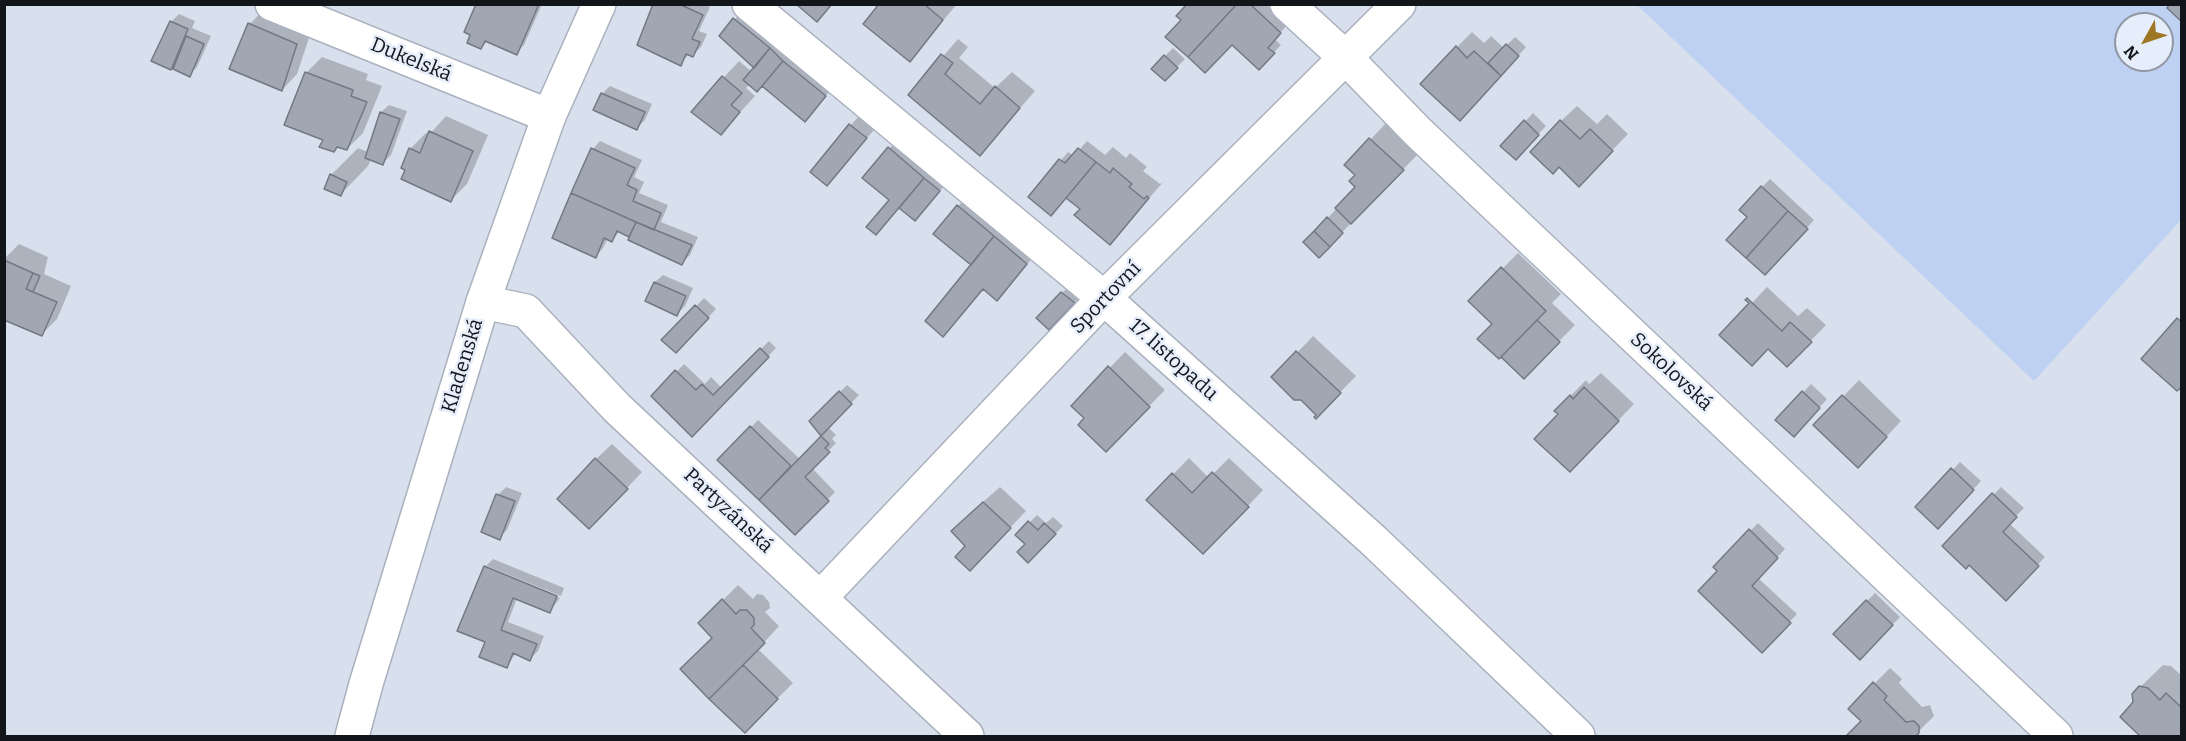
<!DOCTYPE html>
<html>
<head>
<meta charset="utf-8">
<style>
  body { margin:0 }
  #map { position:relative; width:2186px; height:741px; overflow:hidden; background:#d9e0ed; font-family:Bitter,serif }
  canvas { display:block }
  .frame { position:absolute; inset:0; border:6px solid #121519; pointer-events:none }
  .north { position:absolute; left:2114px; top:12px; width:60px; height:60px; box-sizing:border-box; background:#e6eefb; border:2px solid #9197a1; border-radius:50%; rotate:230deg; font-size:16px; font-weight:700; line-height:24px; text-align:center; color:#121519 }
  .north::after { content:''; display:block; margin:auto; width:21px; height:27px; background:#9e7725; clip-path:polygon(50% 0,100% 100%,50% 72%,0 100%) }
</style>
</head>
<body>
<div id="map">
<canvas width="2186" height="741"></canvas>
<div class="frame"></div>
<div class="north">N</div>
</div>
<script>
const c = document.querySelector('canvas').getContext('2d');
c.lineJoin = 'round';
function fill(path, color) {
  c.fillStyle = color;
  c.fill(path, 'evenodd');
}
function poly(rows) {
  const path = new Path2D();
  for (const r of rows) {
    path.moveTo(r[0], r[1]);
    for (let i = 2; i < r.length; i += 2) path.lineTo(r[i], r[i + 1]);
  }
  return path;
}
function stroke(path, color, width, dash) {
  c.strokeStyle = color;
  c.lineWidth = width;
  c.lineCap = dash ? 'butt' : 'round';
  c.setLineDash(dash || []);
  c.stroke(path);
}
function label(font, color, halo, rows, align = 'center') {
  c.font = font + ' Bitter,serif';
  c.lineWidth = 5;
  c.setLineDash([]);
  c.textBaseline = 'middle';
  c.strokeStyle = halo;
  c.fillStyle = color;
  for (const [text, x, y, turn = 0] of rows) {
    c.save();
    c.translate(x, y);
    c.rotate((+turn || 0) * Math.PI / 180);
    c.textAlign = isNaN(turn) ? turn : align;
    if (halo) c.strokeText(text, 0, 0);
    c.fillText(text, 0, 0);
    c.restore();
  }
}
const green = poly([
  [1637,5,2181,5,2181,220,2034,381],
  [2126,24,2162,24,2162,60,2126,60]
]);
const shadow = poly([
  [478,4,542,4,524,45,516,53,488,41,481,48,472,34],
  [655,4,704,4,710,7,699,31,707,34,701,47,693,55,689,54,680,64],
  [881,4,957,4,910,60],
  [1189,4,1266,4,1287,25,1275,39,1281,45,1259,68,1232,44,1183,20],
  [265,8,312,29,297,74,282,90,250,24],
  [742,11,832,88,813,112,763,85,750,84,746,88,755,96,721,133,693,111,739,61,752,72,756,68,721,36],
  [179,14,195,21,192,28,211,36,197,67,189,75,177,62,170,68,171,22],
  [1472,32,1484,43,1491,36,1504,48,1515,37,1526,47,1476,103,1457,47],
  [958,39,968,47,959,58,995,88,1012,72,1035,91,980,154,910,95],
  [1173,48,1185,59,1165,79,1165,56],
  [322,57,368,74,366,80,382,86,363,133,347,149,339,146,334,151,325,139,306,73],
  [610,86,652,104,645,120,637,128,602,94],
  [389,105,407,111,391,155,383,163,371,159,368,166,341,194,331,175,358,148,368,152,381,112],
  [1577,106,1597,124,1607,114,1628,134,1594,169,1561,121],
  [1533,113,1546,126,1516,158,1502,146],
  [446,116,488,135,467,184,451,200,410,149,426,133,429,135],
  [858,117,874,130,834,176,812,171],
  [1386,123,1419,153,1319,256,1305,242,1357,187,1357,175,1347,165],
  [600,141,642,160,634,177,644,182,639,193,668,205,661,222,698,237,690,255,682,263,620,231,612,240,608,238,603,248,596,256,554,237,593,149],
  [896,141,947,183,915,219,891,199,889,149],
  [1087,141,1105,155,1113,147,1126,158,1130,153,1147,167,1143,171,1160,184,1164,181,1110,243,1082,209,1067,197,1030,196,1068,152,1074,156],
  [1770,179,1814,220,1773,265,1749,217,1762,187],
  [966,198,1034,256,1005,291,973,265,958,206],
  [19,244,48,257,44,274,71,286,57,319,41,335,4,319,4,259],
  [1518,253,1561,294,1552,303,1575,325,1524,377,1479,339,1494,324,1470,301],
  [663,275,693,288,685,306,677,314,647,301,655,282],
  [1070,285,1082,295,1049,328,1038,318],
  [1767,287,1798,316,1807,308,1826,325,1787,365,1752,303],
  [704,298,716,309,684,343,663,340],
  [1313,336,1356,376,1318,415,1274,377],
  [769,341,776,348,692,435,653,396,684,364,705,384,711,377,722,388],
  [1125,352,1165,390,1106,450,1086,418,1073,406],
  [1601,373,1634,404,1586,454,1556,411,1586,380,1589,384],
  [1859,380,1901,421,1874,450,1816,425],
  [1811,384,1827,399,1801,428,1777,420],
  [847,385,859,395,828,427,836,435,832,439,836,443,812,468,835,492,795,533,719,460,758,420,800,459,823,436,811,421],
  [612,444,642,472,605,512,596,459],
  [1189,458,1209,478,1229,458,1263,490,1219,537,1148,500],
  [1960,462,1981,481,1938,527,1917,507],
  [506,487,522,493,507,530,499,538,483,532,498,495],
  [1000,487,1026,511,986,553,967,546,968,515],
  [2001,487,2024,508,2009,523,2045,557,2006,598,1969,563,1944,546],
  [1037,515,1046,523,1053,517,1063,526,1028,561,1027,544,1017,535],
  [1758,523,1785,549,1758,578,1797,614,1762,651,1715,567],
  [493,559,564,588,561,596,487,566,487,569,560,598,550,611,517,598,508,622,544,636,538,651,530,659,516,653,507,666,487,641,485,567],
  [738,585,753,599,757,594,763,595,769,602,770,608,765,612,779,626,758,649,793,683,745,731,714,637,700,623],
  [1875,593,1900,617,1860,658,1835,634],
  [2163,665,2171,666,2182,676,2182,736,2142,736,2122,717,2135,703,2133,694],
  [1890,668,1902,679,1899,683,1922,707,1930,705,1934,716,1914,736,1849,736,1863,721,1874,684]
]);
const building = poly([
  [476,4,539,4,517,55,485,41,481,49,467,43,470,35,464,32,476,4],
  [653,4,679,4,703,15,692,39,700,42,693,57,686,54,681,66,637,45,653,4],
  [796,4,832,4,817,22,796,4],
  [879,4,924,4,943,20,910,62,863,24,879,4],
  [1187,4,1237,4,1188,57,1165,37,1181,20,1176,16,1187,4],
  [1237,4,1250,4,1281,33,1268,48,1275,53,1259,70,1232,45,1205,73,1188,57,1237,4],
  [2170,4,2182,4,2182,22,2167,8,2170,4],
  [733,18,770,48,754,68,719,36,733,18],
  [170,21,188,29,171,70,151,61,170,21],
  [248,23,297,44,282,91,229,69,248,23],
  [186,36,204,44,190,77,173,69,186,36],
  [1506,44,1519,56,1501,76,1488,63,1506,44],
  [1456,46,1467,58,1474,51,1501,76,1460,121,1420,84,1456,46],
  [770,48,783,61,757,92,743,80,770,48],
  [941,54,953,63,945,74,980,104,995,86,1020,108,980,156,908,95,941,54],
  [1164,55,1178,68,1165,81,1151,69,1164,55],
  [783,61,826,96,805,122,762,86,783,61],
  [305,72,353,90,351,96,367,102,347,150,337,147,334,152,319,147,323,140,284,125,305,72],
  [722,76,742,93,731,105,740,112,721,135,691,112,722,76],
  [601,93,645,112,637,130,593,110,601,93],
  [380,112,400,119,383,165,365,158,380,112],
  [1524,120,1539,135,1516,160,1500,146,1524,120],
  [1560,120,1580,139,1590,129,1613,151,1579,187,1559,167,1553,174,1530,152,1560,120],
  [849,124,867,138,827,186,810,172,849,124],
  [429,131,473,151,451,202,401,179,405,170,401,168,409,148,420,153,429,131],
  [1369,138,1404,170,1351,224,1335,208,1355,187,1349,181,1355,175,1344,165,1369,138],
  [888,147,924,178,876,235,866,227,889,200,862,178,888,147],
  [591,148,635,168,627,185,637,190,633,201,661,213,654,230,571,193,591,148],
  [1078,148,1096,162,1051,216,1028,197,1059,159,1065,163,1078,148],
  [1096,162,1110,173,1113,168,1132,184,1129,187,1144,199,1147,196,1149,198,1110,245,1074,215,1080,209,1066,198,1096,162],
  [330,174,347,182,341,196,324,189,330,174],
  [924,178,940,191,915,221,899,208,924,178],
  [1761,186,1788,211,1746,258,1726,240,1747,217,1739,210,1761,186],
  [571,193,636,222,629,237,617,231,612,242,604,238,596,258,552,238,571,193],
  [957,205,994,236,971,265,933,234,957,205],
  [1788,211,1808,229,1765,275,1746,258,1788,211],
  [1327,217,1343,233,1330,247,1314,231,1327,217],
  [636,222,692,245,682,265,628,240,636,222],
  [1314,231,1330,247,1319,258,1303,242,1314,231],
  [994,236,1027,264,997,301,983,289,943,337,925,321,994,236],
  [4,260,33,273,26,289,57,302,42,336,4,320,4,260],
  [1501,267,1546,311,1499,359,1477,339,1492,324,1468,301,1501,267],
  [33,273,40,276,33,292,26,289,33,273],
  [654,282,686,296,677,316,645,301,654,282],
  [1061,292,1075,303,1049,330,1036,318,1061,292],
  [1747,298,1782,331,1790,322,1812,342,1787,367,1768,349,1752,366,1719,335,1749,303,1745,300,1747,298],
  [695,305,709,318,676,353,661,340,695,305],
  [2177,318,2182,322,2182,387,2177,391,2141,359,2177,318],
  [1537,320,1560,342,1524,379,1501,357,1537,320],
  [760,348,769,357,692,437,651,396,675,370,696,390,702,384,713,395,760,348],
  [1296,351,1341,393,1316,419,1314,417,1316,415,1301,400,1294,400,1271,377,1296,351],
  [1108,366,1150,407,1106,452,1078,425,1084,418,1071,406,1108,366],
  [1584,387,1619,421,1570,472,1534,439,1558,414,1554,411,1570,395,1573,399,1584,387],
  [839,391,852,404,821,436,809,421,839,391],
  [1802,391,1820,408,1794,437,1775,420,1802,391],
  [1842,395,1887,437,1858,468,1813,425,1842,395],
  [750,426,791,466,759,500,717,460,750,426],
  [821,436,829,444,825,448,830,452,805,477,829,501,795,535,759,500,821,436],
  [595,458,628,489,589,529,557,499,595,458],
  [1951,468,1974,490,1938,529,1915,507,1951,468],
  [1212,472,1249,507,1203,554,1146,500,1172,473,1192,493,1212,472],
  [1992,493,2017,517,2003,532,2039,566,2006,601,1969,565,1966,569,1942,546,1992,493],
  [496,494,515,501,500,540,481,532,496,494],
  [983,502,1011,528,970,571,955,557,965,546,951,531,983,502],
  [1028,521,1038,530,1044,523,1056,534,1028,563,1017,552,1025,544,1015,535,1028,521],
  [1749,529,1778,558,1752,586,1791,623,1762,653,1698,591,1717,571,1713,567,1749,529],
  [484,566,557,596,550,613,513,598,501,630,537,644,530,661,513,653,507,668,479,657,485,642,457,631,484,566],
  [722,599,736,614,740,610,747,610,754,618,754,625,751,628,765,643,709,699,680,669,712,638,698,623,722,599],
  [1866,600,1893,625,1860,660,1833,634,1866,600],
  [743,665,778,699,745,733,709,699,743,665],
  [1873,682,1887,696,1884,700,1906,722,1914,721,1919,726,1919,733,1916,736,1846,736,1861,721,1848,709,1873,682],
  [2139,686,2148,688,2160,700,2166,693,2182,708,2182,736,2140,736,2120,717,2133,702,2132,694,2139,686]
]);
const minor = poly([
  [272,4,549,116],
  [749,4,1104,298,1374,541,1578,736],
  [1287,4,1347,59,1418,132,2056,736],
  [483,302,526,311,617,408,967,736],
  [820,598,1104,298,1399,4]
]);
const tertiary = poly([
  [352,736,366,684,483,302,549,116,599,4]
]);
const streetNames = [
  ["Dukelská",411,60,22],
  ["Sportovní",1106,298,-46],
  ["17. listopadu",1173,360,42],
  ["Kladenská",463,366,-73],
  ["Sokolovská",1671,372,43],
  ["Partyzánská",728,511,43]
];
fill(green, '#bed1f3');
fill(shadow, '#0003');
fill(building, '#a0a7b3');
stroke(building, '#727884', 1.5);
stroke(minor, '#aab1be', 36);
stroke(tertiary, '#aab1be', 36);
stroke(minor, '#fff', 33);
stroke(tertiary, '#fff', 33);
label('20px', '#121519', '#e6eefb', streetNames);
</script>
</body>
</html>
